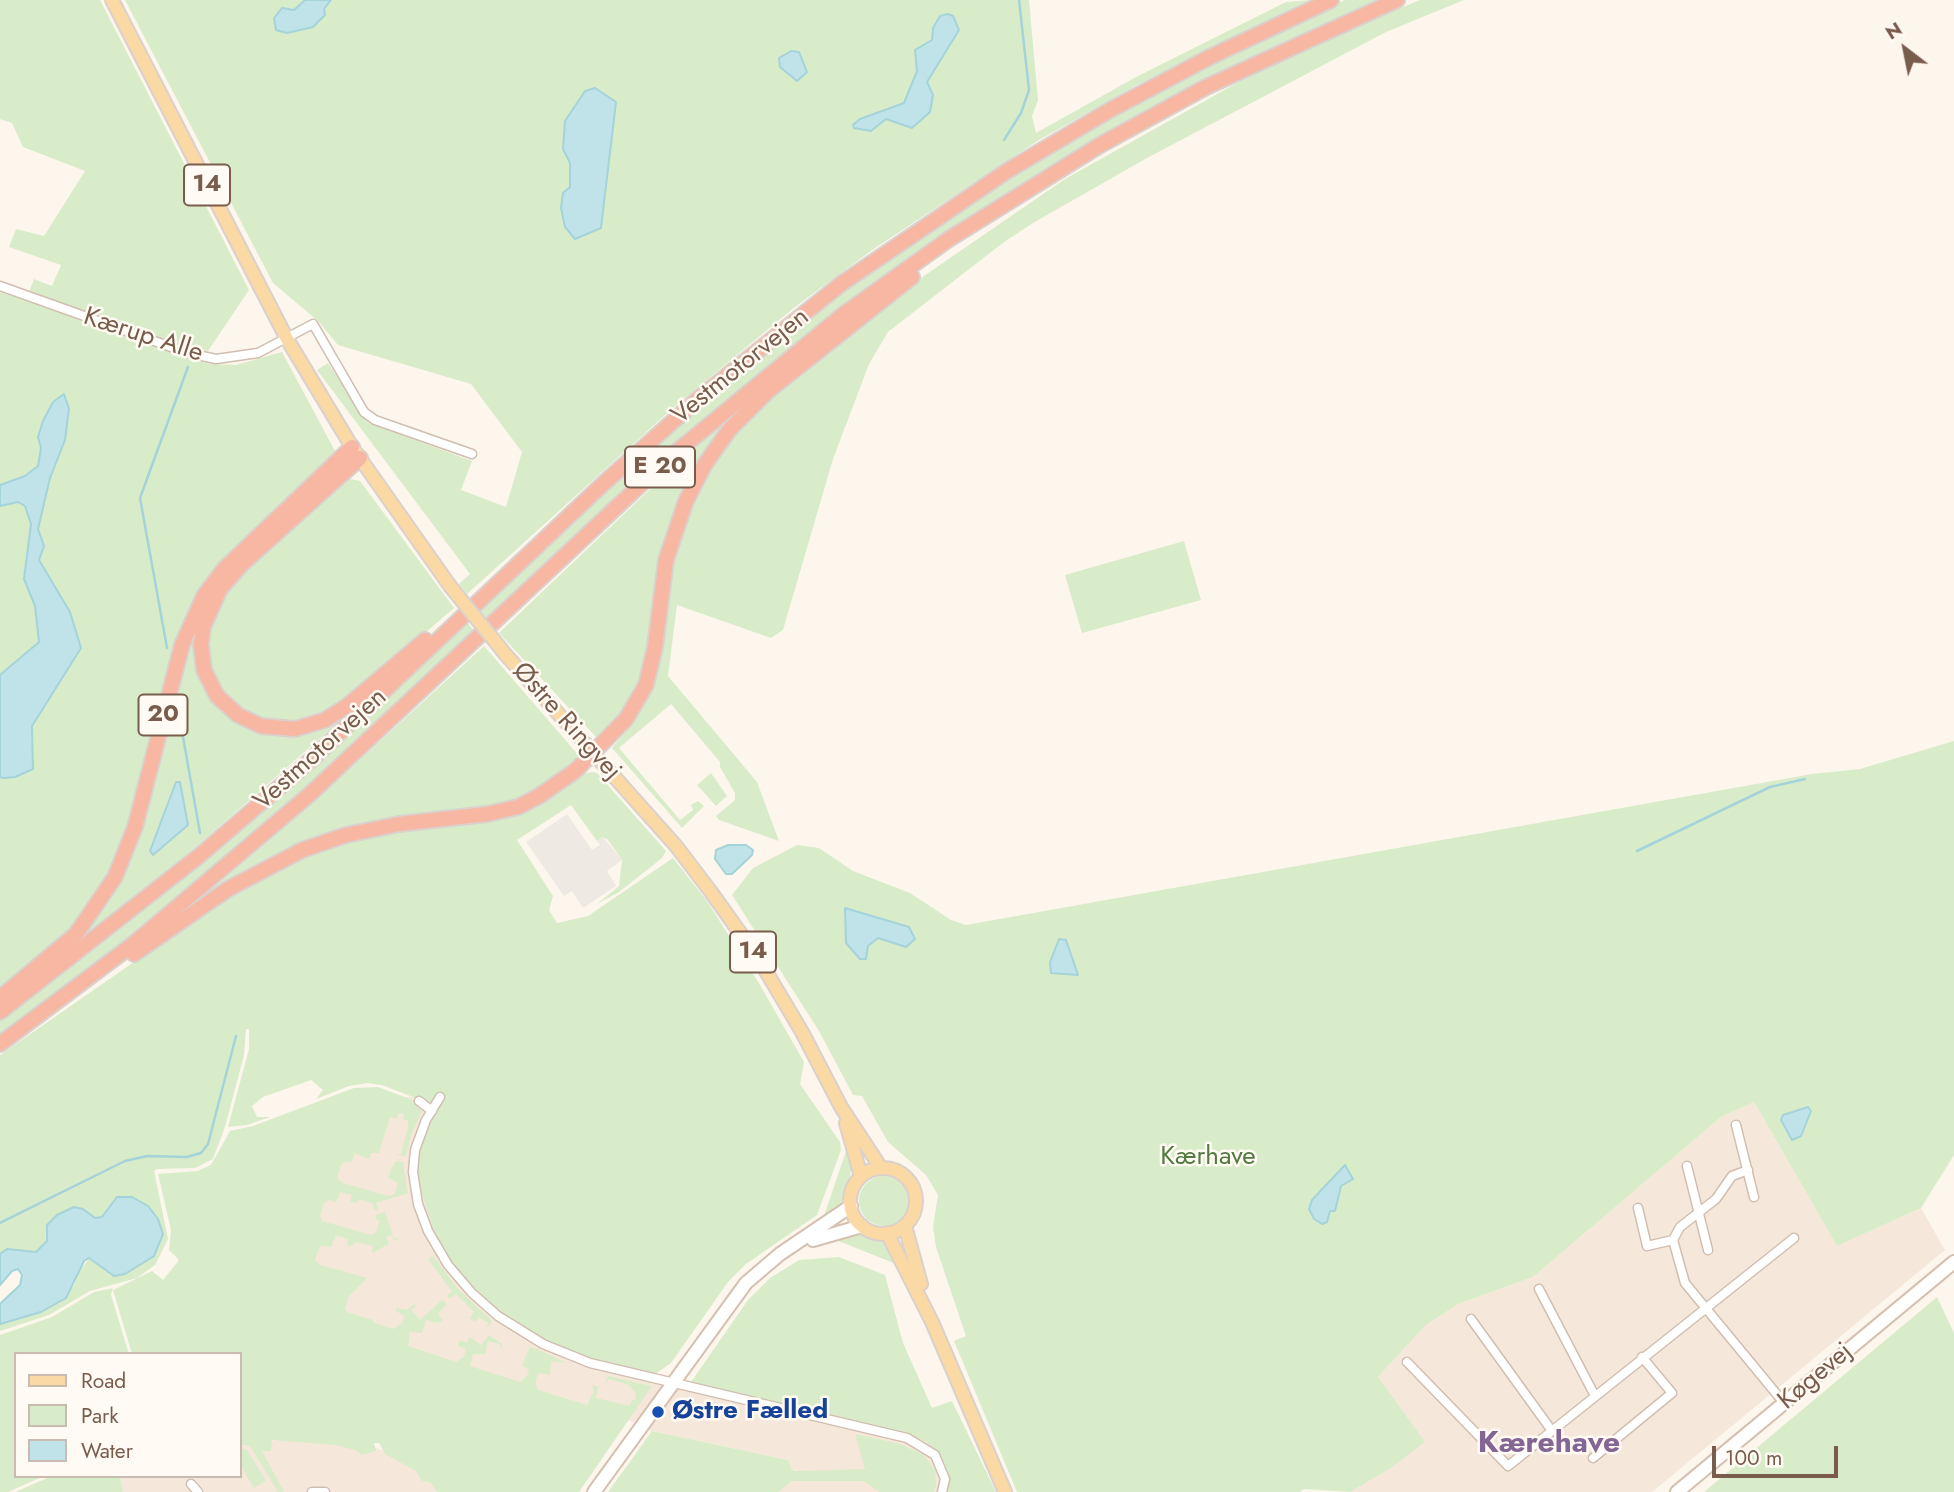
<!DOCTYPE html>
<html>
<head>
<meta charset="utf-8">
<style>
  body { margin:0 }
  #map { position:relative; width:1954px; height:1492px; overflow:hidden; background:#fdf6ec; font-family:Jost,sans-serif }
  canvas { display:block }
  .legend { position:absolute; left:14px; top:1352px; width:228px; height:126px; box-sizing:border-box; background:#fffaf3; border:2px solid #cabbb1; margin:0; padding:9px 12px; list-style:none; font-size:21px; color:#7a5c4d }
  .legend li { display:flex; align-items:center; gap:14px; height:35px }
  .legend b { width:35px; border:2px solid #cabbb1 }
  .north { position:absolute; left:1870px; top:14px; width:70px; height:70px; -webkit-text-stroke:5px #fffaf3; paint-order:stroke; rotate:328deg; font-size:19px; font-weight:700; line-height:28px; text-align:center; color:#7a5c4d }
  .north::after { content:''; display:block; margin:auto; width:24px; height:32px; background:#7a5c4d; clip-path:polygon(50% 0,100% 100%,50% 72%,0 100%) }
  .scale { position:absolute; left:1712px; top:1446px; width:126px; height:32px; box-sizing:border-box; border:4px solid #7a5c4d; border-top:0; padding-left:9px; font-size:21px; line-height:24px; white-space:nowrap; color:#7a5c4d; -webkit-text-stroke:5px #fffaf3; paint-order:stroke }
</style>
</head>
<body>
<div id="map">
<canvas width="1954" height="1492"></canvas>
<ul class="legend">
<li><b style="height:9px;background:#fbd9a5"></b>Road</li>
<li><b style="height:19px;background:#d8ecc9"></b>Park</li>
<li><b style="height:19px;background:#bfe3e8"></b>Water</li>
</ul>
<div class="north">N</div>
<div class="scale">100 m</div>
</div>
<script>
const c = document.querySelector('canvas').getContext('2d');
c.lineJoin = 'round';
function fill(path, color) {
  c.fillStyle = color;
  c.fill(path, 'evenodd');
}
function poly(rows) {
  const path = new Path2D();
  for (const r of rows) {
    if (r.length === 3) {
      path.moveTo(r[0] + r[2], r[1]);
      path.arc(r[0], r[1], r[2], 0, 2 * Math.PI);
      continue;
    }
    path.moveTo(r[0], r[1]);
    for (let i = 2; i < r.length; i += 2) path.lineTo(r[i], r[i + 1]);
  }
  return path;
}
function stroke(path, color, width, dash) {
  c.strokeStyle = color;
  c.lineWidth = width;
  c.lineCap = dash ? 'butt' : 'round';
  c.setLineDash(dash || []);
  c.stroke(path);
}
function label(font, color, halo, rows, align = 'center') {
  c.font = font + ' Jost,sans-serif';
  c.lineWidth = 5;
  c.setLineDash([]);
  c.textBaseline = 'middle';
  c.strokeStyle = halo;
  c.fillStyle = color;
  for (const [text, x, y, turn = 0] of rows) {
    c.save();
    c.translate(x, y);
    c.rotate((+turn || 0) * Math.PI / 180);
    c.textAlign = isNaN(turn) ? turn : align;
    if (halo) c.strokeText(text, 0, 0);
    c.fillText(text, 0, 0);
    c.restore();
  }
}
const residential = poly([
  [438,1095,458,1273,487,1302,654,1375,904,1433,926,1442,942,1457,949,1475,948,1492,779,1492,797,1470,792,1470,788,1460,652,1431,626,1419,409,1351,327,1312,304,1262,320,1187,392,1098],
  [1754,1102,1837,1246,1921,1208,1945,1250,1652,1492,1350,1492,1388,1470,1378,1377,1426,1325,1458,1304,1533,1277,1721,1117],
  [240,1440,358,1441,421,1465,446,1492,123,1492,120,1476,240,1476]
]);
const industrial = poly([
  [567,814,592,850,600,845,597,841,603,837,622,860,607,871,616,886,583,908,572,891,564,896,526,842]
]);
const green = poly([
  [0,0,100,0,249,290,208,351,188,348,29,292,34,279,52,286,61,265,9,247,16,229,44,236,85,171,23,147,12,123,0,119],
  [125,0,305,0,294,10,288,8,286,33,314,27,331,0,1029,0,1038,100,1032,116,1036,133,1136,77,1286,2,1310,0,1135,86,1039,140,872,250,795,307,674,407,467,594,459,584,470,574,317,370,328,363,369,423,472,461,461,490,506,507,522,452,471,384,338,345,318,321,273,283],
  [1345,0,1385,0,1307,32,1205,82,833,315,694,428,489,621,479,610,684,418,823,304,975,198,1113,114,1301,19],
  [1420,0,1464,0,1386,32,1147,158,1033,223,1004,242,888,332,869,364,833,459,783,630,771,638,677,605,668,676,757,782,779,841,719,820,716,816,735,800,735,793,720,767,720,762,671,704,619,748,680,820,693,810,691,805,698,801,704,806,682,828,612,748,638,716,656,680,673,568,689,509,718,456,746,423,771,397,918,280,1065,179,1237,83,1341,33],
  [0,292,12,296,14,293,183,357,210,364,236,365,282,352,335,451,332,458,230,553,202,588,188,611,177,640,138,791,109,877,85,914,52,949,0,990],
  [754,395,695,473,634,701,600,738,595,736,499,633,666,474],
  [346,478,360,481,454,608,354,694,318,717,301,722,265,722,242,711,223,693,207,655,210,624,226,591,240,576],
  [1184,541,1201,600,1082,633,1065,575],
  [204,611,214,697,283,734,373,692,151,886,60,957,111,891,183,654],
  [466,621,476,633,301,795,116,950,0,1037,0,1019,187,874],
  [484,646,580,757,577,761,547,786,504,807,353,829,192,906,308,807],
  [1954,741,1954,1155,1921,1208,1837,1246,1754,1102,1721,1117,1533,1277,1458,1304,1426,1325,1378,1377,1425,1442,1388,1470,1350,1492,1304,1489,1300,1492,1017,1492,954,1341,966,1336,936,1247,933,1227,938,1195,926,1175,888,1142,862,1096,853,1095,819,1031,732,895,753,868,797,845,819,848,853,871,910,893,951,920,966,925,1812,774,1860,769],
  [592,772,597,773,666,851,662,858,619,892,597,904,619,886,622,860,608,840,603,837,597,841,571,805,517,840,553,896,549,910,557,923,588,916,673,858,707,901,760,985,804,1062,800,1084,840,1142,841,1150,817,1215,746,1264,728,1282,671,1363,654,1375,596,1361,552,1345,500,1312,458,1273,437,1242,418,1180,419,1155,427,1128,443,1098,428,1103,382,1085,367,1083,349,1086,316,1099,323,1090,311,1080,263,1097,252,1106,257,1117,270,1117,247,1125,228,1127,249,1049,249,1029,246,1029,244,1055,225,1127,213,1159,195,1168,158,1169,154,1171,168,1239,155,1265,137,1278,90,1291,49,1315,0,1331,0,1324,41,1312,74,1286,79,1271,90,1258,107,1272,160,1246,117,1197,102,1217,95,1219,83,1209,74,1207,57,1215,47,1225,47,1241,36,1252,7,1249,0,1254,0,1055,206,912,289,862,354,839,512,817,530,809,578,775],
  [711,773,727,796,716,806,697,785],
  [378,1087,418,1102,416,1106,422,1111,411,1135,406,1156,395,1155,401,1154,408,1127,408,1121,403,1119,404,1114,399,1113,396,1119,390,1117,379,1153,371,1153,369,1159,354,1153,352,1162,346,1161,341,1165,337,1178,343,1183,389,1196,395,1194,398,1183,388,1178,391,1169,396,1161,403,1162,408,1193,376,1203,378,1210,375,1211,372,1203,359,1199,357,1203,350,1202,352,1195,340,1192,336,1202,329,1200,324,1203,320,1216,322,1221,371,1235,376,1232,380,1221,376,1220,376,1215,385,1212,394,1239,400,1238,394,1241,391,1235,386,1237,389,1244,372,1253,373,1246,355,1242,352,1246,347,1245,348,1239,336,1235,331,1247,320,1246,315,1260,320,1265,367,1278,348,1297,345,1308,347,1312,372,1320,374,1323,394,1329,402,1323,404,1316,396,1311,397,1308,407,1310,414,1304,416,1306,411,1310,420,1320,442,1300,447,1304,438,1314,443,1320,438,1323,426,1320,422,1333,410,1332,408,1346,456,1362,464,1357,466,1349,458,1346,459,1341,467,1342,470,1337,481,1345,489,1335,502,1344,501,1352,500,1344,488,1341,485,1354,473,1354,470,1366,520,1382,527,1376,529,1369,522,1366,530,1346,567,1363,551,1361,550,1375,538,1373,535,1384,538,1390,587,1405,594,1391,592,1385,598,1387,596,1398,630,1406,632,1400,635,1400,636,1394,629,1385,609,1379,605,1385,608,1376,652,1386,579,1492,437,1492,430,1482,422,1481,416,1471,385,1454,379,1443,374,1443,376,1451,362,1455,355,1450,334,1445,272,1440,271,1451,262,1451,284,1492,278,1492,250,1446,240,1444,240,1354,132,1354,113,1290,152,1271,163,1280,179,1260,169,1250,171,1230,158,1174,197,1171,211,1165,230,1131,253,1126,354,1088],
  [847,1148,853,1162,844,1202,842,1207,823,1219],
  [884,1201,25],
  [859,1231,885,1242,896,1264,831,1238],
  [433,1256,458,1289,492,1321,485,1330,488,1323,479,1317,475,1322,470,1318,474,1312,456,1294,450,1299,447,1296,452,1291,428,1259],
  [839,1257,885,1275,903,1343,932,1408,952,1401,996,1492,948,1492,949,1475,942,1457,926,1442,904,1433,691,1382,748,1300,770,1278,799,1260],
  [113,1288,111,1295,129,1354,16,1354,16,1476,44,1476,8,1492,0,1492,0,1335,52,1317,94,1292],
  [1937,1297,1954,1333,1954,1492,1704,1492],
  [652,1431,788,1460,792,1470,798,1471,865,1469,855,1434,900,1444,924,1455,935,1471,936,1486,934,1492,880,1492,863,1481,791,1481,779,1492,608,1492],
  [240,1448,247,1450,266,1481,254,1488,240,1464],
  [52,1476,120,1476,123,1492,15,1492]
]);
const water = poly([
  [305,0,331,0,324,9,325,15,313,27,287,33,276,30,274,18,282,8,294,10,305,0],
  [948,14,953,16,959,30,927,82,933,95,930,112,912,128,886,119,871,131,854,128,853,125,860,119,904,103,917,71,915,50,932,40,933,28,940,16,948,14],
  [791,51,799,52,807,72,797,81,780,67,779,58,791,51],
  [595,88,616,102,601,228,575,239,565,227,561,208,563,193,570,187,570,163,563,149,565,121,585,91,595,88],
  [64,394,69,409,65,440,50,478,38,529,44,546,39,560,70,612,81,648,32,726,33,769,15,777,3,778,0,777,0,675,39,642,35,606,24,579,31,524,25,506,18,502,0,506,0,485,25,476,38,466,41,448,38,437,43,421,53,402,64,394],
  [176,782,180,782,188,825,153,855,150,851,176,782],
  [728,845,746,845,753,850,752,855,732,874,726,874,715,859,716,850,728,845],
  [845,908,909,927,915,939,906,947,878,938,868,946,866,959,860,959,846,943,845,908],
  [1059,939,1066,940,1078,975,1051,973,1050,962,1059,939],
  [1808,1107,1811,1111,1801,1136,1792,1140,1781,1120,1783,1115,1808,1107],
  [1345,1165,1353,1179,1341,1186,1335,1211,1330,1211,1327,1222,1322,1224,1314,1219,1309,1209,1312,1200,1345,1165],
  [117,1197,132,1197,148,1206,158,1219,163,1234,154,1256,125,1274,114,1276,89,1258,84,1261,66,1298,41,1312,0,1324,0,1304,20,1285,22,1275,18,1269,12,1271,0,1285,0,1254,7,1249,36,1252,47,1241,47,1225,57,1215,74,1207,83,1209,95,1218,102,1217,117,1197]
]);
const stream = poly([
  [1004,140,1021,113,1029,90,1019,0],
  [167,648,140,498,188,367],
  [177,703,200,833],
  [1637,851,1770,787,1805,779],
  [0,1223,125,1161,147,1156,187,1157,201,1153,208,1144,236,1036]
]);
const street = poly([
  [0,286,188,353,216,359,258,353,313,324,364,412,375,420,472,454],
  [440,1097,426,1120,415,1150,413,1172,418,1204,428,1231,448,1265,472,1293,498,1316,543,1344,590,1363,907,1438,935,1455,945,1479,942,1492],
  [419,1101,432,1111],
  [1736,1125,1754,1197],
  [1687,1166,1708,1250],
  [1748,1170,1732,1176,1716,1199,1680,1227,1673,1240,1685,1283,1784,1403],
  [1638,1208,1647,1246,1673,1240],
  [1539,1289,1595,1396],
  [1471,1319,1552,1431],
  [1407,1362,1508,1466,1794,1238],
  [1593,1458,1672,1393,1642,1357],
  [191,1484,198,1492],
  [312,1492,325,1492]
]);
const secondary = poly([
  [813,1240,862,1226],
  [594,1492,746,1283,780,1254,851,1206],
  [1677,1492,1954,1262]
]);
const primary = poly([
  [112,0,287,339,352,447,450,586],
  [506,655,676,846,711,892,758,958,802,1032,841,1107,881,1168],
  [846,1123,861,1176],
  [883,1201,33],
  [905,1226,921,1284],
  [887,1233,932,1322,1005,1492]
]);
const highway = poly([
  [360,458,242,564,220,589,203,627,201,645,204,670,217,696,238,715,261,726,295,729,325,720,347,706,425,640],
  [134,954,228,889,302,850,346,835,399,824,487,814,518,807,539,796,575,771,626,719,646,685,655,647,666,560,686,501,705,464,730,429,768,391,912,277],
  [0,998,76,934,115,877,135,827,182,645,204,596,225,568,352,447],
  [0,1012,199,856,312,759,603,484,698,399,841,284,1007,171,1110,110,1210,57,1331,0],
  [0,1044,132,945,309,795,669,458,844,314,949,239,1100,145,1206,87,1397,0]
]);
const primaryBridge = poly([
  [450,586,506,655]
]);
const markers = [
  [658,1412,7,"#1a4fb4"]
];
const shields = [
  [207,185,46],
  [660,467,70],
  [163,715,49],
  [753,952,46]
];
const shieldNames = [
  ["14",207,185],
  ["E 20",660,467],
  ["20",163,715],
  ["14",753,952]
];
const streetNames = [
  ["Kærup Alle",143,336,18],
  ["Vestmotorvejen",741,367,-39],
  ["Østre Ringvej",566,722,48],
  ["Vestmotorvejen",321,750,-42],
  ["Køgevej",1816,1377,-40]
];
const parkNames = [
  ["Kærhave",1208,1158]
];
const transitNames = [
  ["Østre Fælled",672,1412]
];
const quarterNames = [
  ["Kærehave",1549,1445]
];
fill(residential, '#f5e8da');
fill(industrial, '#efe9e4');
fill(green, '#d8ecc9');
fill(water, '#bfe3e8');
stroke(water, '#a5d3da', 2);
stroke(stream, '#a5d3da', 2.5);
stroke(street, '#d1beb0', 11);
stroke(secondary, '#d6c0b0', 16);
stroke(primary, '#dad1cd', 16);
stroke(highway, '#dad1cd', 18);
stroke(street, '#fff', 8);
stroke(secondary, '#fff', 12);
stroke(primary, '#fbd9a5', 12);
stroke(highway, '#f7b7a3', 14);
stroke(primaryBridge, '#dad1cd', 16, []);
stroke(primaryBridge, '#fbd9a5', 12);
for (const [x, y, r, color] of markers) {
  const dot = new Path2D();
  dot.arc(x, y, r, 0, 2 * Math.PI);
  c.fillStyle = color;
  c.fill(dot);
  stroke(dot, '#fffaf3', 2.5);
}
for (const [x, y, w] of shields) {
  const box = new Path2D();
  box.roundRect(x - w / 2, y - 20.5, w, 41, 5);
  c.fillStyle = '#fffaf3';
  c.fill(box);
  stroke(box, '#7a5c4d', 2);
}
label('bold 24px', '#7a5c4d', null, shieldNames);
label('26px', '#7a5c4d', '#fffaf3', streetNames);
label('26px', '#537a41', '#fffaf3', parkNames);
label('bold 26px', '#164399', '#fffaf3', transitNames, 'left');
label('bold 30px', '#846695', '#fffaf3', quarterNames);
</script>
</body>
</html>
